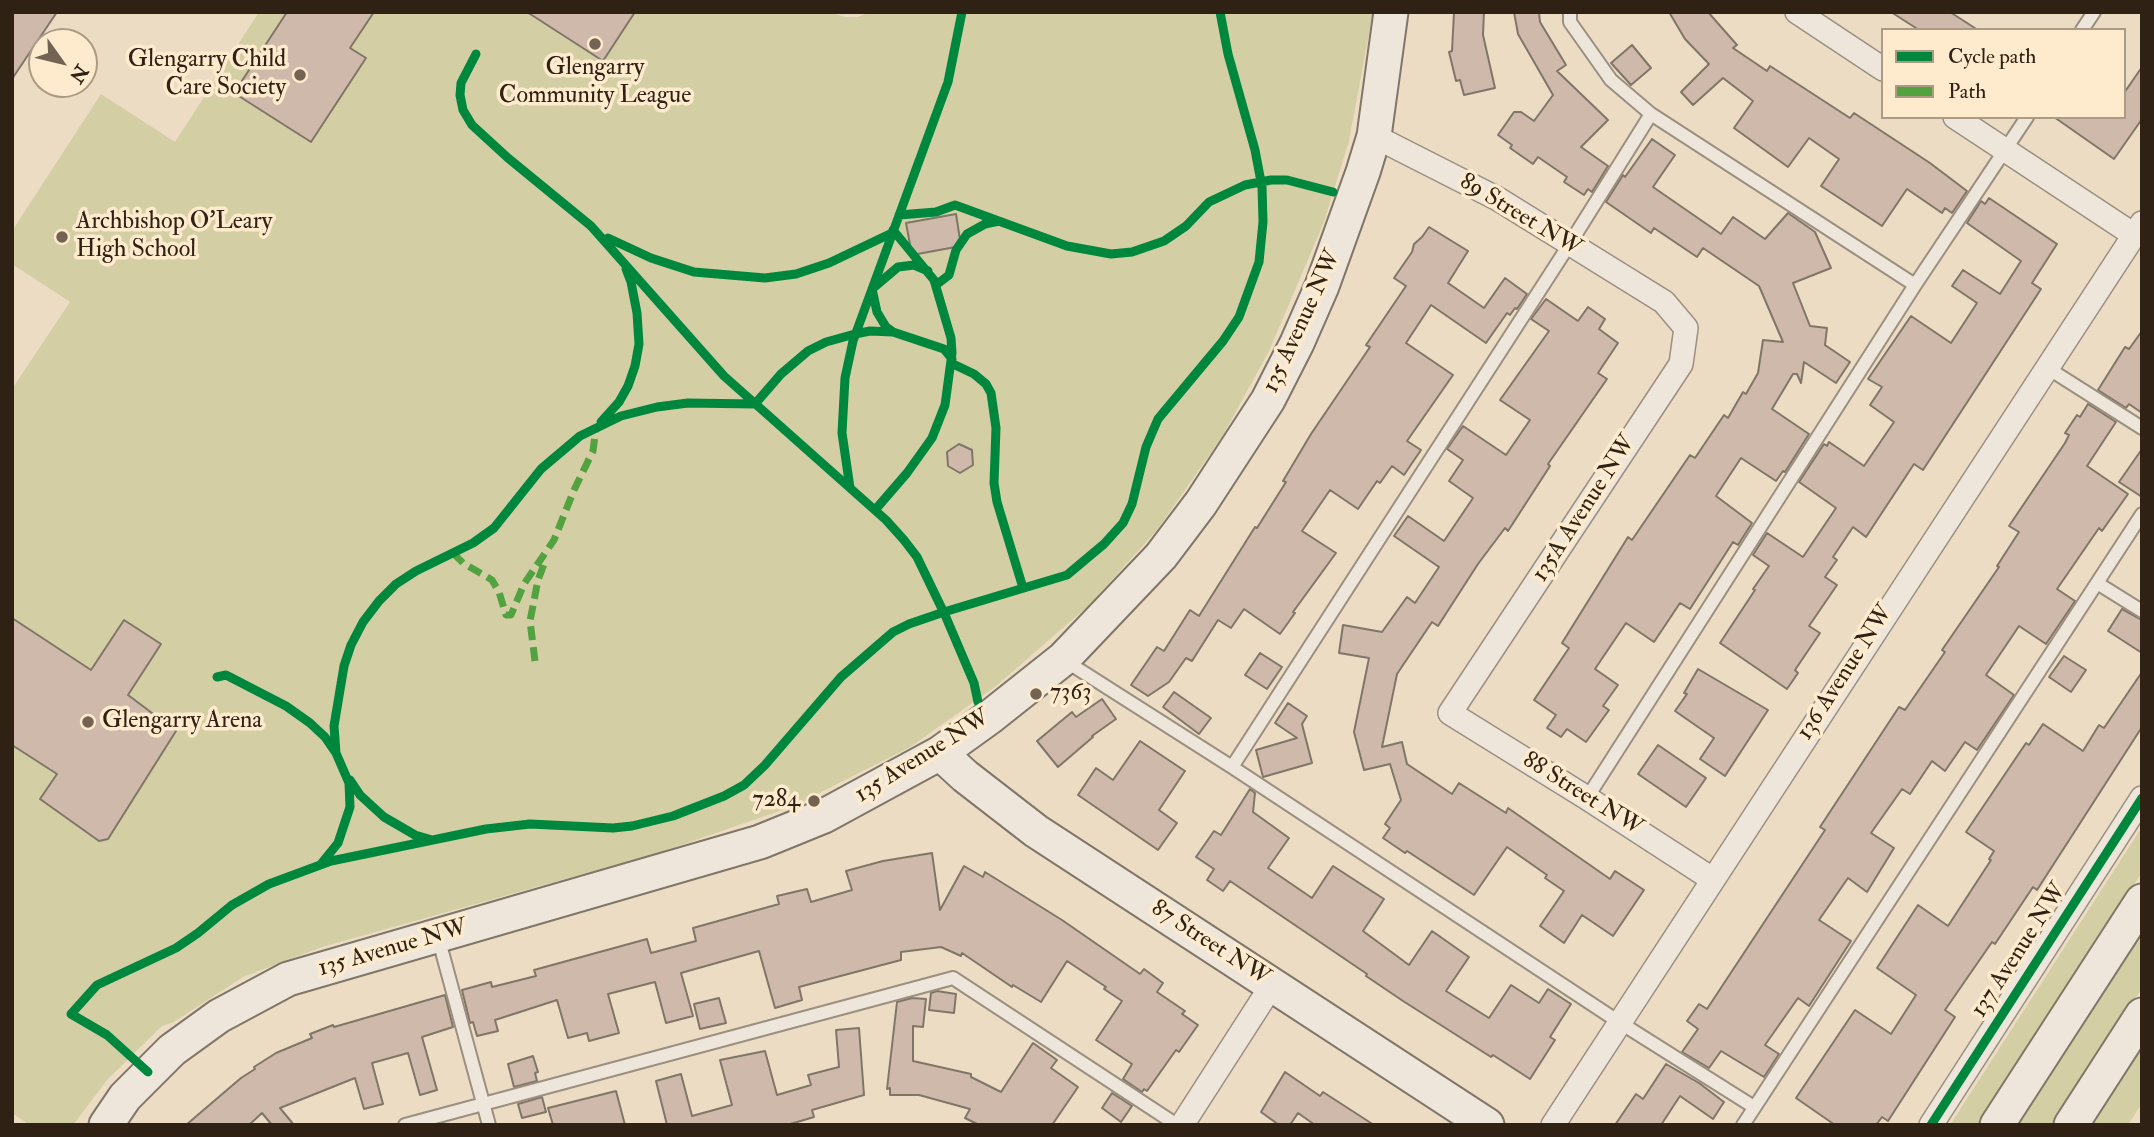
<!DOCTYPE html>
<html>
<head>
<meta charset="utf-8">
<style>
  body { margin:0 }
  #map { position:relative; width:2154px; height:1137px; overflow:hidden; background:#eddcc4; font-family:"IM FELL Double Pica",serif }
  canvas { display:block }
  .frame { position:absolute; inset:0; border:14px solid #2f2215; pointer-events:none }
  .legend { position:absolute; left:1881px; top:28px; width:245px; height:91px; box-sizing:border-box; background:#feebce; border:2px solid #ab9b84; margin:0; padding:9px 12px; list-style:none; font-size:21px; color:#2f2215 }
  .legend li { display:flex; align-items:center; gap:14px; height:35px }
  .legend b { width:35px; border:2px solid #ab9b84 }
  .north { position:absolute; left:28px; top:28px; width:70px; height:70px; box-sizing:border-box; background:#feebce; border:2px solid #ab9b84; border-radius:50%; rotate:124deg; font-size:19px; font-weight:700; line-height:28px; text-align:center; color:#2f2215 }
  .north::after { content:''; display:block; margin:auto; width:24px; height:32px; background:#726352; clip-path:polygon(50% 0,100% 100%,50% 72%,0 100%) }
</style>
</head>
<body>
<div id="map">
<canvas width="2154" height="1137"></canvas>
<div class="frame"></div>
<ul class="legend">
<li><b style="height:9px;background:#00873e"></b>Cycle path</li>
<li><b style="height:9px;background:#52a240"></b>Path</li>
</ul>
<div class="north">N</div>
</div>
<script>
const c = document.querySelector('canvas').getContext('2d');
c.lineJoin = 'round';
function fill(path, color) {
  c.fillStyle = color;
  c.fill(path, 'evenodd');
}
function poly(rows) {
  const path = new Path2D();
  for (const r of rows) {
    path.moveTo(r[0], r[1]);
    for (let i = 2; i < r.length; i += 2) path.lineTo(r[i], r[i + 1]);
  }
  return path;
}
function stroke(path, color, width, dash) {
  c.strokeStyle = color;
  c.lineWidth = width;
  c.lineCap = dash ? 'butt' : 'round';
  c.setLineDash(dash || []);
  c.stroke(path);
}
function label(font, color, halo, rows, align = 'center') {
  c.font = font + ' "IM FELL Double Pica",serif';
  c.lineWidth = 7;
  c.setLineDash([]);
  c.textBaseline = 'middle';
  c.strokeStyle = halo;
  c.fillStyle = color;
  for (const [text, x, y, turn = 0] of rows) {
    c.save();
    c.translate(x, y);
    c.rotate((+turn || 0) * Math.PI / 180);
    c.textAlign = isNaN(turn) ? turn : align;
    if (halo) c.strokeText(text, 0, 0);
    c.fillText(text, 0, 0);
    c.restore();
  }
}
const green = poly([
  [259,12,829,12,845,17,858,17,870,12,1373,12,1349,141,1324,222,1269,351,1222,437,1157,530,1088,606,995,687,910,747,794,806,658,853,322,947,243,977,174,1022,162,1026,107,1080,73,1125,30,1125,12,1113,12,389,70,302,12,264,12,231,101,94,175,142],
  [2142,827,2142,872,1979,1125,1950,1125],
  [2142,926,2142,988,2054,1125,2017,1125],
  [2142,1044,2142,1103,2128,1125,2089,1125]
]);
const building = poly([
  [12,12,57,12,12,79,12,12],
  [287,12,374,12,350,48,366,58,311,142,234,93,287,12],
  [527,12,635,12,603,61,527,12],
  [1454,12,1484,12,1483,35,1495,88,1464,95,1460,80,1456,81,1449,52,1452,51,1454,12],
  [1514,12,1539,12,1540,22,1566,65,1557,71,1608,120,1581,147,1608,166,1592,192,1588,189,1584,195,1564,182,1567,177,1538,157,1533,164,1510,148,1512,145,1498,135,1514,112,1521,112,1534,121,1553,95,1518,34,1514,12],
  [1669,12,1708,12,1737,45,1733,48,1767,71,1770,66,1850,118,1854,113,1930,163,1967,191,1952,213,1945,208,1942,213,1907,189,1882,226,1821,186,1839,159,1809,138,1788,167,1734,128,1753,101,1723,78,1693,105,1681,92,1709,64,1685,39,1669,12],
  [1891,12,1950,12,1978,30,1919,30,1891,12],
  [1632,45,1651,68,1631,85,1611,63,1632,45],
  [2142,67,2142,119,2114,159,2054,117,2124,117,2124,93,2142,67],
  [1652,139,1675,155,1653,187,1721,234,1733,217,1765,239,1788,213,1815,232,1831,268,1793,283,1810,326,1827,328,1825,345,1850,362,1836,383,1804,362,1801,383,1797,374,1793,374,1772,409,1809,434,1785,472,1783,471,1776,481,1741,458,1716,496,1752,523,1738,545,1733,542,1690,609,1680,603,1654,642,1626,623,1595,669,1618,685,1603,706,1609,710,1586,742,1567,729,1561,737,1547,728,1556,715,1534,700,1569,648,1562,643,1628,537,1632,540,1690,455,1695,458,1724,415,1728,418,1743,392,1746,394,1758,373,1763,340,1783,342,1759,286,1703,248,1697,257,1654,228,1651,233,1606,202,1623,175,1625,177,1652,139],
  [1989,198,2057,244,2032,283,2041,289,1923,470,1914,464,1866,537,1853,527,1833,557,1837,560,1825,577,1837,585,1809,626,1820,633,1795,670,1798,673,1787,689,1720,643,1755,590,1753,589,1769,566,1753,555,1767,533,1803,557,1836,508,1799,482,1824,444,1827,446,1829,442,1864,466,1894,422,1870,405,1882,387,1868,379,1911,316,1951,343,1977,303,1952,286,1963,270,2000,294,2021,261,1967,223,1981,201,1985,204,1989,198],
  [956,214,961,246,912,255,906,223,956,214],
  [1429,227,1468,251,1448,283,1484,308,1505,278,1527,294,1517,309,1515,308,1510,315,1507,313,1486,343,1431,305,1406,343,1453,375,1407,441,1421,450,1404,475,1392,466,1380,483,1377,481,1358,509,1330,490,1302,531,1336,553,1293,612,1295,613,1280,634,1244,609,1231,628,1218,620,1192,661,1186,658,1169,682,1148,696,1145,694,1131,685,1157,647,1164,651,1190,610,1199,616,1255,527,1257,528,1286,482,1283,481,1311,434,1370,347,1366,345,1406,286,1394,278,1412,252,1414,244,1422,237,1429,227],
  [1546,299,1578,321,1588,307,1605,319,1599,329,1618,343,1598,373,1607,379,1548,464,1550,466,1508,531,1505,528,1478,564,1438,626,1432,622,1397,674,1382,747,1402,742,1407,764,1452,794,1459,783,1506,813,1508,808,1610,879,1615,871,1644,890,1613,936,1582,915,1564,943,1540,926,1564,891,1545,878,1547,875,1507,847,1474,895,1407,851,1405,853,1383,838,1390,828,1385,824,1401,800,1390,764,1364,770,1354,732,1369,658,1339,653,1343,625,1382,632,1407,597,1415,603,1439,567,1394,536,1408,516,1444,541,1473,498,1449,481,1463,460,1447,449,1463,426,1506,455,1530,420,1500,400,1549,331,1531,319,1546,299],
  [2142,331,2142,413,2129,404,2126,408,2098,390,2125,347,2129,349,2142,331],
  [2088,404,2116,422,2087,466,2128,494,2102,531,2099,528,2057,589,2075,601,2046,644,2019,626,1986,675,2014,695,1977,750,1965,742,1945,771,1932,761,1910,794,1902,789,1871,833,1894,848,1867,892,1848,878,1819,920,1851,941,1809,1006,1798,998,1765,1045,1779,1054,1764,1077,1721,1051,1709,1068,1682,1052,1698,1029,1687,1021,1699,1004,1707,1009,1825,830,1820,827,1899,707,1905,710,1945,652,1942,650,1999,567,1997,566,2019,532,2009,526,2065,443,2069,435,2065,433,2077,415,2080,417,2088,404],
  [959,444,972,450,973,465,960,473,948,466,947,452,959,444],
  [2142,449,2142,497,2119,482,2142,449],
  [2122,609,2142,620,2142,653,2108,631,2122,609],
  [12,618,91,670,124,620,161,644,128,695,176,731,108,839,99,841,40,799,57,774,12,745,12,618],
  [1260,653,1282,667,1267,689,1245,675,1260,653],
  [2064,656,2086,670,2071,692,2049,677,2064,656],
  [1698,669,1768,710,1725,776,1700,759,1714,738,1675,711,1687,694,1684,693,1698,669],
  [2142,672,2142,727,2037,890,2033,887,1995,944,1992,942,1945,1010,1955,1017,1888,1121,1882,1117,1876,1125,1835,1125,1796,1098,1855,1010,1891,1034,1916,995,1877,968,1918,905,1948,926,1991,860,1989,859,1994,851,1966,832,2026,743,2029,745,2043,724,2083,751,2099,725,2104,728,2142,672],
  [1174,692,1211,718,1199,734,1163,707,1174,692],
  [1102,699,1116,719,1092,736,1093,737,1058,767,1037,741,1072,712,1076,717,1102,699],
  [1288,703,1307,716,1302,724,1312,763,1263,777,1256,750,1297,738,1275,723,1288,703],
  [1140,741,1185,771,1159,810,1177,823,1158,850,1078,795,1096,768,1113,780,1140,741],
  [1658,745,1706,778,1686,807,1638,774,1658,745],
  [1250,789,1255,793,1253,812,1289,838,1268,868,1312,898,1333,866,1384,899,1363,931,1409,965,1432,931,1469,957,1446,991,1489,1018,1511,985,1539,1003,1548,989,1571,1004,1550,1037,1555,1040,1530,1079,1493,1055,1491,1057,1403,1001,1366,976,1367,974,1230,881,1223,891,1207,880,1214,869,1196,857,1214,831,1221,835,1250,789],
  [932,853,940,910,964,866,983,877,985,872,1062,920,1140,974,1144,969,1163,983,1157,992,1185,1011,1182,1014,1198,1025,1179,1052,1176,1050,1147,1091,1144,1089,1142,1092,1123,1079,1132,1064,1096,1040,1122,1001,1104,989,1106,987,1067,961,1041,1002,1013,985,1012,987,962,953,961,956,941,947,901,952,901,960,799,987,802,1000,775,1008,759,951,681,973,693,1016,666,1023,655,982,608,994,619,1033,589,1041,587,1033,568,1038,557,1000,495,1020,498,1031,477,1036,473,1022,470,1023,462,990,491,982,492,987,536,976,534,970,647,939,651,953,696,941,693,928,779,904,777,896,807,889,811,902,852,890,846,871,883,861,932,853],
  [937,991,956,994,954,1013,929,1010,931,993,937,991],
  [445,995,453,1027,422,1037,437,1090,420,1095,408,1053,372,1063,383,1104,364,1109,355,1078,280,1108,294,1125,272,1125,262,1113,249,1125,186,1125,241,1078,255,1069,254,1067,276,1053,312,1038,310,1034,333,1025,334,1027,445,995],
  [719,998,726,1023,700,1029,694,1004,719,998],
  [912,998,926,999,923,1027,913,1026,913,1061,971,1074,971,1077,1001,1092,1033,1043,1057,1060,1051,1068,1078,1087,1052,1125,979,1125,965,1118,970,1109,919,1095,890,1095,890,1088,887,1089,897,1002,912,998],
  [859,1028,864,1095,812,1110,814,1117,787,1125,667,1125,656,1081,681,1074,692,1116,732,1105,720,1060,765,1051,777,1095,811,1085,808,1075,839,1067,836,1030,859,1028],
  [533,1056,538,1072,535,1073,537,1081,514,1087,508,1064,533,1056],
  [1666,1064,1699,1083,1724,1102,1713,1119,1680,1096,1661,1125,1615,1125,1636,1094,1643,1099,1666,1064],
  [1285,1072,1320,1096,1323,1092,1374,1125,1315,1125,1298,1113,1290,1125,1279,1125,1261,1112,1285,1072],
  [616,1091,625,1125,553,1125,548,1108,616,1091],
  [1112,1093,1132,1106,1121,1122,1102,1108,1112,1093],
  [542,1097,546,1112,522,1118,518,1104,542,1097]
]);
const lane = poly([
  [1570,12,1570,22,1611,80,1651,114,1915,285],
  [2082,30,2094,12],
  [2046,367,2142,428],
  [2097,583,2142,611],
  [1064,660,1232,767,1619,1022,1754,1107],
  [1232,767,1569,245,1651,114],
  [1587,798,1915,285,2027,117],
  [438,937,489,1125],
  [405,1125,953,978,1177,1125],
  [1743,1125,2142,514]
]);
const street = poly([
  [1797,12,1883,69],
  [1955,117,2134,235],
  [1374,136,1498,199,1664,302,1686,328,1681,364,1450,713,1587,798,1712,879],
  [1182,1125,1272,985],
  [1553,1125,2142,223],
  [1931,1125,2142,798]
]);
const secondary = poly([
  [940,753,965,776,1036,831,1487,1125],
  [106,1125,125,1097,172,1050,219,1016,288,979,760,842,824,816,940,753,990,717,1063,659,1161,556,1201,503,1268,400,1297,343,1322,286,1363,172,1374,136,1391,12],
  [1997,1125,2142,901],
  [2071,1125,2142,1015]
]);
const quiet = poly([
  [453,553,463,563,492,580,499,592,506,615,511,615,524,584,554,540,574,490,593,451,596,427],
  [535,661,530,621,538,580,546,559]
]);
const cycleway = poly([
  [476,54,461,83,460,95,463,110,472,125,508,158,591,226,724,376,886,520,904,540,917,557,945,615,974,683,978,702],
  [899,215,936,212,955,205,1067,246,1111,254,1132,252,1164,241,1186,226,1209,202,1245,185,1271,180,1287,180,1333,192],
  [608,238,651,258,694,272,765,278,796,274,829,263,892,233],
  [936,285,949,275,956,250,967,234,985,224,999,221],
  [893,332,886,327,877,312,872,289,898,267,914,265,928,271],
  [951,363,974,374,986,384,991,393,996,428,994,483,997,502,1023,588],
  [601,422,619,402,628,386,635,366,639,344,637,313,631,282,626,269],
  [850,488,842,433,845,378,853,341,948,82,962,12],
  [875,510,907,473,932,438,945,405,952,353,951,338,934,280,893,230],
  [217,677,226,675,286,706,310,723,325,737,336,753,349,783,350,807,338,843,321,864],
  [336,753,334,726,344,666,351,645,363,622,379,601,396,584,416,571,473,543,494,528,541,469,580,436,621,416,657,407,688,403,755,404,781,374,808,351,826,342,855,334,870,331,893,332,944,349,952,359],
  [350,780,360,795,384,817,415,835,432,840],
  [148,1072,107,1035,71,1014,97,985,176,948,198,933,232,905,269,884,331,861,486,829,530,824,613,828,632,826,673,816,724,796,744,785,765,765,841,677,893,632,909,624,944,612,1067,575,1104,544,1123,523,1132,504,1146,447,1158,419,1223,341,1239,317,1259,262,1263,222,1262,187,1255,150,1228,54,1220,12],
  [1931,1125,2142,798]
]);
const markers = [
  [595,44,7,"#726352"],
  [300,75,7,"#726352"],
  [62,237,7,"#726352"],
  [1036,694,7,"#726352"],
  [88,722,7,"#726352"],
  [814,801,7,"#726352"]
];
const poiNames = [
  ["Glengarry Child",286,61,"right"],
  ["Care Society",286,89,"right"],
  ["Glengarry",595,69,"center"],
  ["Community League",595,97,"center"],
  ["Archbishop O'Leary",76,223],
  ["High School",76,251],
  ["7363",1050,694],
  ["Glengarry Arena",102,722],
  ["7284",800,801,"right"]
];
const streetNames = [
  ["89 Street NW",1520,216,31],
  ["135 Avenue NW",1303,322,-65],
  ["135A Avenue NW",1585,509,-57],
  ["136 Avenue NW",1846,673,-57],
  ["135 Avenue NW",923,757,-32],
  ["88 Street NW",1582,795,32],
  ["87 Street NW",1210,944,33],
  ["135 Avenue NW",393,949,-16],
  ["137 Avenue NW",2020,951,-57]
];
fill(green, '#d4cea5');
fill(building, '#ceb9aa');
stroke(building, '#807668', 2);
stroke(lane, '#9a8f80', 16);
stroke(street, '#9a8f80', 26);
stroke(secondary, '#807668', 37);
stroke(lane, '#eee6da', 12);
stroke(street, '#eee6da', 23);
stroke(secondary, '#eee6da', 33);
stroke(quiet, '#52a240', 7, [14, 7]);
stroke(cycleway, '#00873e', 9);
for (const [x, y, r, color] of markers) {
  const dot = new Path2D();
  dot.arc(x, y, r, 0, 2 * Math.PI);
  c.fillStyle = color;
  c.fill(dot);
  stroke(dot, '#feebce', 2.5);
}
label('24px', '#2f2215', '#feebce', poiNames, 'left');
label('24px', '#2f2215', '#feebce', streetNames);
</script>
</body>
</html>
